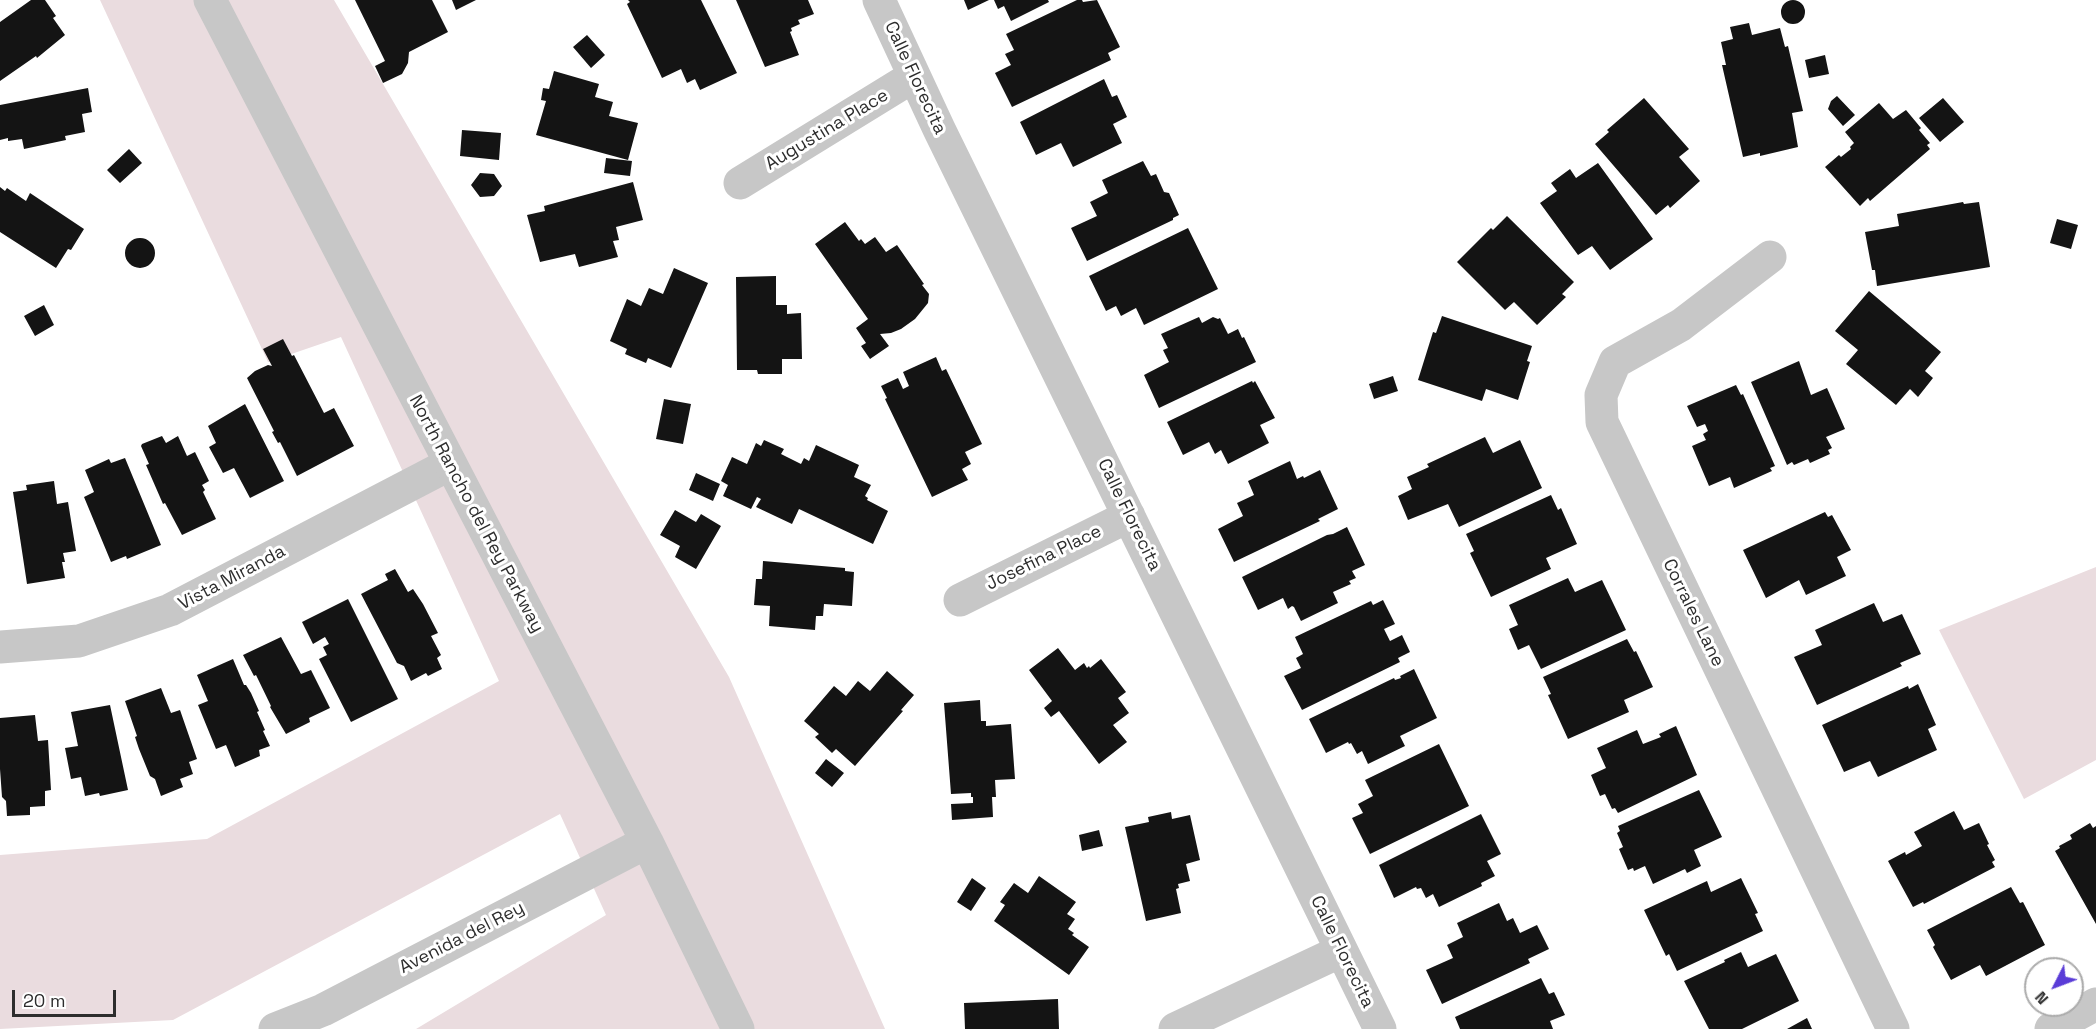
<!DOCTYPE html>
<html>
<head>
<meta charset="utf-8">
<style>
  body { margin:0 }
  #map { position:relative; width:2096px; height:1029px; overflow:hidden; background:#fff; font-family:"Space Grotesk",sans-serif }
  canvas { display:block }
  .north { position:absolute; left:2024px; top:957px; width:60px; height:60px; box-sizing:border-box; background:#fff; border:2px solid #ababab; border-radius:50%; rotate:228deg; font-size:16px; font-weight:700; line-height:24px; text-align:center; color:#2d2d2d }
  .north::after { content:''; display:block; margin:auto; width:21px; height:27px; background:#5a3cd7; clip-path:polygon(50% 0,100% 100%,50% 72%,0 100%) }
  .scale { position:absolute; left:12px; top:990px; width:104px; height:27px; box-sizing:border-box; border:3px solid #2d2d2d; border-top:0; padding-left:8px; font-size:18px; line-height:21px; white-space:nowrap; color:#2d2d2d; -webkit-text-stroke:4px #fff; paint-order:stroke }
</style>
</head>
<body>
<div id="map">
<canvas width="2096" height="1029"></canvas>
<div class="north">N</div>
<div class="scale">20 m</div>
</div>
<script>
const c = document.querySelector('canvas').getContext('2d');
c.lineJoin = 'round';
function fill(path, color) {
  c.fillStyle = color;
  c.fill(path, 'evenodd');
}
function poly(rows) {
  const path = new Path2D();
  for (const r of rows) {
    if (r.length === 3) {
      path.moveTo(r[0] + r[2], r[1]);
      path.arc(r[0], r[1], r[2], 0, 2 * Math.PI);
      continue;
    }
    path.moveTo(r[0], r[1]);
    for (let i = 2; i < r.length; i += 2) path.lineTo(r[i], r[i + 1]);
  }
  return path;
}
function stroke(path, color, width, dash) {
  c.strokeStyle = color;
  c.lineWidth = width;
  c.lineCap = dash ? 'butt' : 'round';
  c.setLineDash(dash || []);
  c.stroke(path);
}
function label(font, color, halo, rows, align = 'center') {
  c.font = font + ' "Space Grotesk",sans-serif';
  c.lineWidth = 6;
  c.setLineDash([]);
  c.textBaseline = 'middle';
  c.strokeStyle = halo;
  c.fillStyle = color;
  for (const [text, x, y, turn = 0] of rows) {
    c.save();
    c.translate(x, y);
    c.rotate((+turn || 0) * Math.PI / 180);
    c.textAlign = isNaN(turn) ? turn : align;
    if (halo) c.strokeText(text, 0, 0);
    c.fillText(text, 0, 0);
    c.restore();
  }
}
const green = poly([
  [100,0,334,0,729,677,885,1029,416,1029,606,915,560,814,173,1020,0,1029,0,855,207,839,499,681,341,337,268,362],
  [2096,567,2096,760,2024,799,1939,630]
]);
const building = poly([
  [1793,12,12],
  [31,0,45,0,56,16,53,18,65,35,37,58,36,56,0,81,0,22],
  [355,0,432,0,448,32,409,52,408,63,402,74,383,83,375,66,385,61],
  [452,0,476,0,456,10],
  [628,0,701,0,737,73,700,90,695,79,687,83,681,69,662,78,627,4,630,2],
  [736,0,808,0,814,14,798,20,800,24,791,28,792,31,790,32,799,55,765,67],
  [964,0,989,0,968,10],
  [994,0,1048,0,1049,2,1011,21,1004,6,998,9],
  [1077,0,1082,0,1083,2,1097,0,1120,47,1108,53,1111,60,1012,107,995,73,1011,65,1005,54,1014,50,1006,34],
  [1749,23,1752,35,1780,28,1785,47,1788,46,1803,111,1792,113,1798,147,1760,156,1760,153,1743,157,1722,65,1726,65,1721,42,1733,39,1730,27],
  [587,35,605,55,591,68,573,47],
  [1825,55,1829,74,1809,78,1805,60],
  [554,71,599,84,595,97,613,102,609,116,638,123,628,160,536,135,546,101,541,100,543,88,549,89],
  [1104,79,1112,97,1117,95,1127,117,1113,124,1122,143,1073,167,1061,143,1036,155,1020,122],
  [88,88,92,112,82,114,85,132,65,136,66,140,24,149,22,139,8,141,8,138,0,140,0,105],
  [1837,96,1855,115,1843,126,1828,109,1831,101],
  [1644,98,1689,149,1679,157,1700,181,1670,208,1668,205,1656,215,1595,144,1609,132,1607,130],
  [1943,98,1964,122,1940,142,1919,118],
  [1879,103,1893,119,1906,110,1921,128,1919,130,1930,143,1927,145,1930,149,1870,201,1868,198,1860,206,1825,167,1839,155,1841,157,1851,149,1850,147,1854,143,1845,132],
  [462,130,501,133,499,160,460,156],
  [129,149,142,163,120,183,107,170],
  [606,158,632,161,630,176,604,173],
  [1143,161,1151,176,1156,174,1164,192,1169,193,1179,215,1173,218,1173,220,1087,261,1071,228,1097,216,1090,202,1108,193,1102,180],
  [1598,163,1653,239,1610,270,1592,246,1578,255,1540,203,1557,191,1551,183,1570,169,1576,178],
  [480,173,494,174,502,186,494,196,480,197,471,185],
  [633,182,643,220,616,227,619,240,613,241,618,257,579,267,575,254,540,262,527,215,545,211,544,206],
  [0,187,5,191,7,188,26,201,30,193,84,229,71,250,68,249,56,268,0,232],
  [1963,202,1964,204,1979,202,1990,267,1877,286,1875,270,1872,270,1865,232,1899,226,1897,214],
  [1507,216,1574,282,1562,294,1566,297,1537,325,1514,302,1505,310,1457,262,1491,228,1493,230],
  [2057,219,2078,225,2071,249,2050,243],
  [845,222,859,241,861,239,865,244,875,237,886,252,897,245,924,284,922,285,929,294,928,303,915,319,901,329,891,333,880,334,889,346,870,359,861,346,866,343,856,328,868,319,815,244],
  [1188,228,1218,289,1144,325,1136,308,1121,316,1116,306,1106,311,1089,276],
  [140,253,15],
  [674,268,708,283,671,368,648,358,646,363,625,354,627,349,610,341,627,299,641,306,649,288,663,294],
  [776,276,776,305,787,305,787,314,801,313,802,359,782,359,782,374,758,374,757,370,737,370,736,277],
  [1869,291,1941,352,1925,371,1933,378,1918,397,1910,389,1896,405,1846,364,1858,350,1835,331],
  [44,305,54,325,35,336,24,316],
  [1442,316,1532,346,1527,361,1530,362,1518,400,1486,389,1482,401,1418,380,1433,332,1436,333],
  [1199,317,1202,323,1213,317,1218,319,1220,318,1228,334,1238,329,1242,338,1244,337,1256,362,1159,408,1144,375,1169,362,1163,350,1168,348,1161,334],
  [283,339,292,356,294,355,324,413,334,408,354,446,297,476,280,442,278,443,272,432,274,431,247,378,255,371,268,365,272,366,263,349],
  [936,357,942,371,946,369,982,444,965,452,971,464,962,469,968,480,932,497,885,399,887,398,881,386,898,378,903,389,909,386,903,372],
  [1799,361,1811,395,1827,388,1845,429,1826,437,1832,448,1828,450,1830,454,1810,463,1808,459,1794,465,1792,462,1787,465,1751,382],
  [1393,376,1398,391,1374,399,1369,384],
  [1252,381,1253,383,1255,381,1275,418,1260,425,1269,443,1228,464,1221,450,1215,454,1209,442,1183,455,1167,422],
  [1736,385,1741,395,1743,394,1775,466,1770,468,1772,471,1734,488,1730,477,1709,486,1692,446,1706,440,1703,434,1708,431,1705,424,1697,427,1687,406],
  [664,399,691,404,683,444,656,439],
  [245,404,284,481,250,498,234,468,223,473,209,447,216,443,208,426],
  [162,436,166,443,178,436,187,456,195,452,209,481,202,485,205,490,203,492,216,519,182,535,165,503,163,504,146,465,149,464,141,446,142,444],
  [1485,437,1493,453,1520,440,1542,488,1459,527,1448,504,1408,520,1398,496,1412,489,1407,477,1429,467,1427,464],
  [764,440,784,449,781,454,801,464,804,458,809,461,816,445,859,465,854,477,871,485,865,496,868,498,867,500,888,511,873,544,799,509,792,524,756,507,761,499,757,497,751,509,723,496,728,485,721,481,732,457,747,464,756,443,761,446],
  [125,458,161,545,127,559,126,556,111,562,84,497,94,492,85,470,109,459,111,463],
  [1290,461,1297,479,1303,476,1304,478,1320,470,1338,509,1318,519,1320,521,1234,562,1218,529,1243,516,1237,503,1254,495,1248,481],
  [696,473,720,484,713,501,689,490],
  [54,481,57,504,68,502,76,551,63,553,65,562,62,562,65,578,27,584,13,492,27,490,26,485],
  [1551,495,1558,510,1561,508,1577,544,1546,558,1551,569,1491,597,1470,553,1474,551,1466,534],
  [675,510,696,522,701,514,721,526,696,569,675,557,680,546,660,535],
  [1825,512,1828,517,1832,515,1851,550,1837,557,1846,576,1806,595,1799,580,1766,598,1743,550],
  [1347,527,1365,565,1352,571,1356,578,1349,581,1351,584,1333,592,1338,603,1301,621,1294,607,1292,606,1288,609,1283,598,1258,610,1242,577,1327,535,1333,534],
  [763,561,845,568,845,571,854,572,852,606,824,604,823,616,816,616,815,630,769,626,770,606,754,605,756,579,762,579],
  [395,569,408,592,413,589,423,604,438,633,431,636,441,655,437,658,442,669,428,676,426,673,411,681,404,666,397,663,361,594,388,580,385,574],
  [1568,578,1575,592,1602,580,1626,630,1541,669,1529,645,1518,650,1509,629,1518,625,1509,605],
  [348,599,398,699,351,722,319,659,327,655,323,647,329,644,325,637,313,644,302,622],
  [1383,600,1395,624,1384,629,1390,641,1402,635,1410,652,1398,658,1400,662,1302,710,1284,676,1301,668,1296,658,1303,654,1295,637,1371,601,1373,605],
  [1874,603,1883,622,1902,614,1921,654,1900,663,1902,666,1817,705,1794,657,1822,645,1815,630],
  [281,637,301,674,311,670,330,708,309,718,310,722,286,734,270,707,271,706,256,675,254,676,243,655],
  [1627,639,1634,652,1636,651,1653,687,1624,700,1629,712,1568,739,1548,695,1551,694,1543,677],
  [1058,648,1075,670,1084,663,1087,668,1089,666,1090,668,1101,659,1126,692,1118,698,1129,713,1113,725,1127,742,1099,764,1059,711,1051,717,1044,708,1052,701,1029,670],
  [233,659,244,685,246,685,251,693,259,711,257,712,265,730,263,731,270,746,259,750,260,756,235,767,226,745,216,749,198,705,208,701,197,675],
  [1414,669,1437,718,1400,736,1405,746,1368,764,1362,751,1357,754,1351,743,1349,744,1348,742,1326,753,1309,719,1394,678,1395,680,1401,678,1400,676],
  [887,671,914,695,901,710,903,711,855,766,836,749,832,753,815,737,819,734,804,721,834,686,846,696,858,681,870,691],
  [1918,684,1936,725,1928,729,1937,750,1878,777,1870,761,1844,772,1822,725,1908,686,1909,689],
  [161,688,171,713,180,710,197,759,189,762,193,774,180,779,183,787,161,796,155,779,150,776,139,749,135,737,137,736,125,701],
  [980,700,981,721,986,721,986,726,1011,724,1015,779,995,780,996,797,992,797,993,817,952,820,951,804,973,803,973,797,971,797,971,793,951,794,944,703],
  [110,705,128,790,100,796,99,793,85,796,81,777,71,779,65,748,78,746,71,712],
  [35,715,38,741,48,740,51,790,45,791,45,806,30,807,30,815,7,816,6,801,2,797,0,769,0,718],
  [1676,726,1697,775,1618,813,1615,808,1612,809,1605,794,1600,796,1591,775,1606,768,1597,748,1637,730,1643,744,1661,737,1659,734],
  [1439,744,1469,806,1370,854,1352,818,1363,813,1358,804,1373,796,1365,780],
  [826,759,844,773,832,787,815,773],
  [1699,790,1722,837,1694,850,1701,866,1687,873,1685,869,1653,884,1645,866,1634,871,1633,868,1628,870,1619,849,1623,847,1617,833,1620,831,1618,826],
  [1954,811,1964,830,1979,823,1989,844,1987,845,1995,860,1992,862,1995,867,1924,904,1923,902,1913,907,1888,861,1905,852,1906,855,1922,846,1914,832],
  [1171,812,1172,819,1190,815,1200,860,1186,864,1190,881,1178,884,1179,888,1176,889,1181,913,1146,921,1125,827,1149,822,1148,817],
  [1481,814,1501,854,1487,861,1495,876,1481,883,1482,886,1439,907,1433,894,1426,898,1421,888,1417,889,1416,887,1394,898,1379,865],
  [2090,823,2093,828,2096,826,2096,924,2055,851,2060,848,2059,846,2072,839,2070,835],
  [1099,830,1103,846,1082,851,1079,835],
  [1039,876,1076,902,1067,914,1075,919,1068,929,1074,933,1072,935,1089,947,1069,975,994,921,1005,905,1000,902,1014,883,1028,893],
  [972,878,986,888,971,911,957,902],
  [1741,878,1758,913,1755,914,1763,931,1677,971,1669,954,1666,956,1644,910,1707,881,1711,892],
  [2011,887,2020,903,2023,902,2045,945,1986,976,1980,965,1951,980,1933,947,1935,945,1927,930],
  [1499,903,1507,921,1513,918,1520,933,1537,925,1549,949,1528,959,1530,963,1442,1004,1426,970,1453,958,1447,945,1463,937,1457,923],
  [1741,952,1748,967,1776,954,1799,1001,1742,1029,1709,1029,1684,981,1725,962,1724,960],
  [1541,978,1549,994,1554,992,1565,1015,1550,1021,1553,1029,1460,1029,1455,1017],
  [1058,999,1059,1029,965,1029,964,1003],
  [1807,1018,1812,1029,1787,1029]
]);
const minor = poly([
  [879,0,939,129,1380,1029],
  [740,183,914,76],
  [1770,257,1681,325,1615,362,1601,395,1602,422,1893,1029],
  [960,600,1129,516],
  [0,647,79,641,170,610,450,464],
  [1175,1029,1341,951],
  [2051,1029,2096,1004]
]);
const tertiary = poly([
  [210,0,647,842,738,1029],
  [275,1029,323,1010,647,842]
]);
const streetNames = [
  ["Calle Florecita",915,78,65],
  ["Augustina Place",827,130,-31],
  ["North Rancho del Rey Parkway",476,514,62],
  ["Calle Florecita",1129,515,64],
  ["Josefina Place",1044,558,-26],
  ["Vista Miranda",232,578,-28],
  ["Corrales Lane",1693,613,64],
  ["Avenida del Rey",462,938,-27],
  ["Calle Florecita",1342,952,64]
];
fill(green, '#eadcdf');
fill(building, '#141414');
stroke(minor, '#c7c7c7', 33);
stroke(tertiary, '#c7c7c7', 33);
label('18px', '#2d2d2d', '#fff', streetNames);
</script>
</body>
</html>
